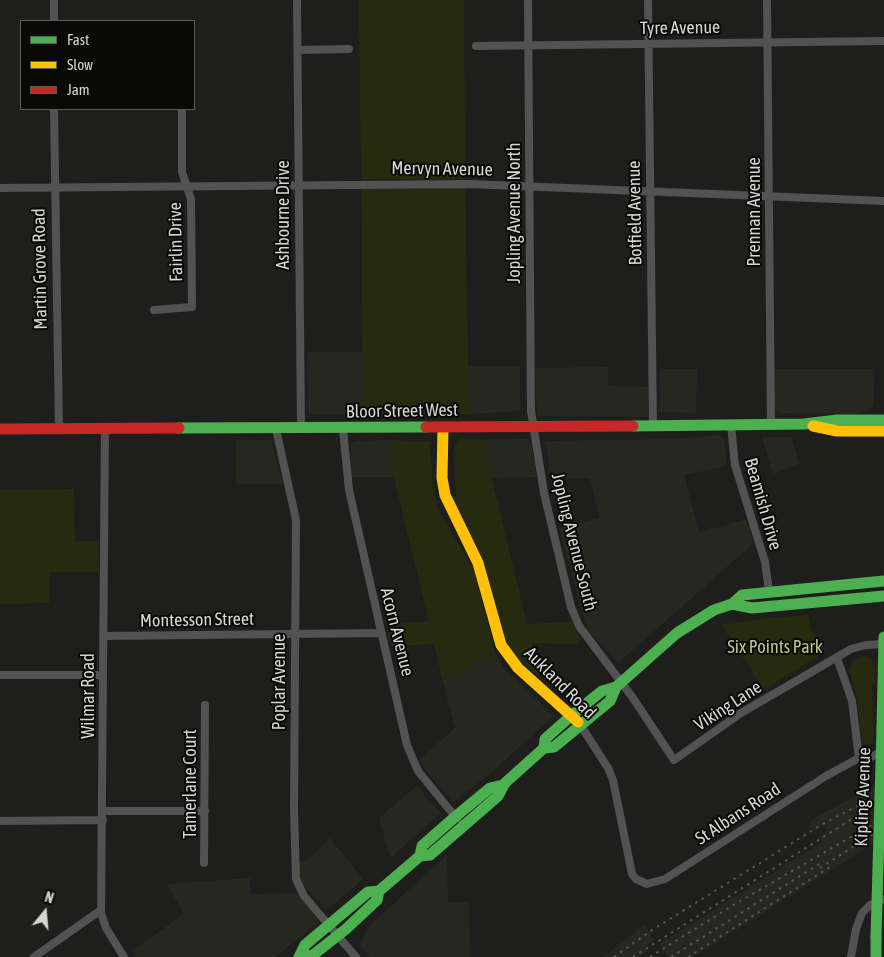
<!DOCTYPE html>
<html>
<head>
<meta charset="utf-8">
<style>
  body { margin:0 }
  #map { position:relative; width:884px; height:957px; overflow:hidden; background:#1e1f1d; font-family:"Asap Condensed",sans-serif }
  canvas { display:block }
  .legend { position:absolute; left:20px; top:20px; width:175px; height:90px; box-sizing:border-box; background:#090908; border:1px solid #5b5b59; margin:0; padding:6px 9px; list-style:none; font-size:15px; color:#d5d6d3 }
  .legend li { display:flex; align-items:center; gap:10px; height:25px }
  .legend b { width:25px; border:1px solid #5b5b59 }
  .north { position:absolute; left:20px; top:887px; width:50px; height:50px; -webkit-text-stroke:4px #090908; paint-order:stroke; rotate:17deg; font-size:14px; font-weight:700; line-height:20px; text-align:center; color:#d5d6d3 }
  .north::after { content:''; display:block; margin:auto; width:18px; height:22px; background:#d5d6d3; clip-path:polygon(50% 0,100% 100%,50% 72%,0 100%) }
</style>
</head>
<body>
<div id="map">
<canvas width="884" height="957"></canvas>
<ul class="legend">
<li><b style="height:6px;background:#4caf50"></b>Fast</li>
<li><b style="height:6px;background:#ffc107"></b>Slow</li>
<li><b style="height:6px;background:#c62828"></b>Jam</li>
</ul>
<div class="north">N</div>
</div>
<script>
const c = document.querySelector('canvas').getContext('2d');
c.lineJoin = 'round';
function fill(path, color) {
  c.fillStyle = color;
  c.fill(path, 'evenodd');
}
function poly(rows) {
  const path = new Path2D();
  for (const r of rows) {
    path.moveTo(r[0], r[1]);
    for (let i = 2; i < r.length; i += 2) path.lineTo(r[i], r[i + 1]);
  }
  return path;
}
function stroke(path, color, width, dash) {
  c.strokeStyle = color;
  c.lineWidth = width;
  c.lineCap = dash ? 'butt' : 'round';
  c.setLineDash(dash || []);
  c.stroke(path);
}
function label(font, color, halo, rows, align = 'center') {
  c.font = font + ' "Asap Condensed",sans-serif';
  c.lineWidth = 4;
  c.setLineDash([]);
  c.textBaseline = 'middle';
  c.strokeStyle = halo;
  c.fillStyle = color;
  for (const [text, x, y, turn = 0] of rows) {
    c.save();
    c.translate(x, y);
    c.rotate((+turn || 0) * Math.PI / 180);
    c.textAlign = isNaN(turn) ? turn : align;
    if (halo) c.strokeText(text, 0, 0);
    c.fillText(text, 0, 0);
    c.restore();
  }
}
const built = poly([
  [307,352,363,352,363,414,308,415],
  [468,366,520,366,520,411,469,414],
  [608,367,608,386,648,387,648,417,537,416,535,368],
  [660,369,697,369,696,413,659,412],
  [774,369,875,369,873,405,868,410,857,414,779,413,774,409],
  [720,435,724,439,727,466,684,475,699,533,746,519,754,543,618,663,587,629,559,528,599,518,590,478,551,478,546,441,673,439],
  [762,437,792,437,799,464,773,474],
  [482,439,528,439,531,442,537,477,490,478],
  [236,440,271,440,283,484,236,484],
  [393,440,391,477,351,477,351,444,356,441],
  [495,653,504,668,554,716,486,777,453,802,418,761,455,728,442,678],
  [884,781,884,837,693,957,669,957,659,944,822,842,819,837,827,831,823,826,814,831,809,824,811,820],
  [417,786,441,813,390,858,379,818],
  [330,838,363,879,327,910,303,885,299,878,297,861,307,861],
  [447,855,448,902,469,902,470,957,369,957,360,944,367,928],
  [250,878,250,894,296,893,320,922,275,957,137,957,132,951,184,914,167,884],
  [644,925,654,940,647,945,650,950,639,957,603,957]
]);
const green = poly([
  [359,0,464,0,465,179,361,179],
  [361,188,465,188,469,414,363,414],
  [459,439,482,439,527,624,571,622,581,639,577,644,532,643,539,674,538,676,519,660,505,641,497,621,486,568,453,498,456,496,454,447],
  [393,440,430,442,433,486,438,509,475,572,495,653,442,678,434,644,391,646,386,623,429,622,394,478,391,477],
  [74,489,75,541,98,541,99,572,49,572,49,603,0,604,0,490],
  [808,615,811,630,824,652,764,690,722,625,770,618],
  [866,656,871,659,875,667,875,684,872,685,874,743,870,745,862,743,857,697,849,671,853,660]
]);
const street = poly([
  [54,0,54,21],
  [297,0,301,429],
  [528,0,531,411,544,493,571,607,579,626,633,698,674,760,741,713,851,649,866,645,884,644],
  [648,0,653,426],
  [767,0,771,424],
  [476,46,884,41],
  [298,50,349,49],
  [54,109,59,429],
  [0,188,469,184,884,201],
  [154,310,192,307,191,199,182,172,182,109],
  [731,425,735,465,765,562,769,591],
  [105,428,101,913,106,928,124,957],
  [276,429,296,520,294,810,296,879,304,896,356,957],
  [343,429,349,490,407,745,418,771,457,819],
  [103,636,381,633],
  [837,658,852,701,859,758],
  [0,675,103,675],
  [581,726,608,768,613,780,632,874,636,879,647,884,665,879,826,776,859,758,871,757,884,750],
  [103,811,205,811],
  [0,821,103,820],
  [204,863,205,705],
  [34,957,101,910],
  [851,957,856,929,862,913,870,905,884,899]
]);
const fast = poly([
  [633,426,804,424,837,420,884,420],
  [179,428,426,427],
  [732,604,752,608,884,596],
  [882,728,884,637],
  [544,748,545,739,572,715,602,691,616,687,677,633,714,610,732,604,742,595,884,581],
  [420,856,422,846,455,817,490,788,503,785],
  [876,937,876,957],
  [299,957,305,945,368,892,379,891,420,856,430,855,498,796,505,783,544,748,554,747,610,701,616,687],
  [303,957,313,955,346,929,377,900,379,891]
]);
const slow = poly([
  [813,426,837,431,884,431],
  [443,428,442,478,445,495,478,563,501,645,518,668,578,722]
]);
const jam = poly([
  [426,427,633,426],
  [0,429,179,428]
]);
const rail = poly([
  [820,868,884,827],
  [614,957,649,932,821,825,884,792],
  [633,957,871,807],
  [650,957,735,904,884,818],
  [671,957,824,861],
  [688,957,830,867]
]);
const fastBridge = poly([
  [876,937,882,728]
]);
const streetNames = [
  ["Tyre Avenue",680,28,-1],
  ["Mervyn Avenue",442,169,1],
  ["Prennan Avenue",754,212,-90],
  ["Jopling Avenue North",514,213,-90],
  ["Botfield Avenue",635,213,-91],
  ["Ashbourne Drive",283,215,-90],
  ["Fairlin Drive",176,242,-91],
  ["Martin Grove Road",40,269,-91],
  ["Bloor Street West",402,411,-1],
  ["Beamish Drive",763,504,74],
  ["Jopling Avenue South",574,542,76],
  ["Montesson Street",197,620,-1],
  ["Acorn Avenue",397,632,76],
  ["Poplar Avenue",279,682,-90],
  ["Aukland Road",560,683,45],
  ["Wilmar Road",88,696,-90],
  ["Viking Lane",728,706,-33],
  ["Tamerlane Court",190,784,-90],
  ["Kipling Avenue",863,797,-88],
  ["St Albans Road",738,814,-33]
];
const parkNames = [
  ["Six Points Park",775,647]
];
fill(built, '#262820');
fill(green, '#262b10');
stroke(street, '#535253', 8);
stroke(fast, '#4caf50', 11);
stroke(slow, '#ffc107', 11);
stroke(jam, '#c62828', 11);
stroke(rail, '#555655', 2, [2.5, 5]);
stroke(fastBridge, '#4caf50', 11);
label('18px', '#d5d6d3', '#090908', streetNames);
label('18px', '#b9c888', '#090908', parkNames);
</script>
</body>
</html>
